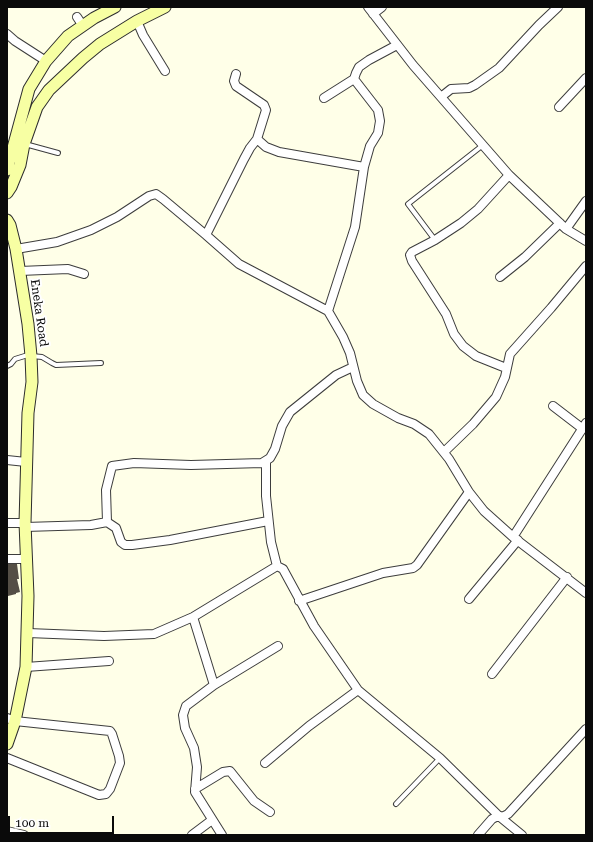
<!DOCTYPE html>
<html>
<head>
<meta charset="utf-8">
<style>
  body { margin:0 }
  #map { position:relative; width:593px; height:842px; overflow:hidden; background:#ffffe8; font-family:"Roboto Serif",serif }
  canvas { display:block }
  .frame { position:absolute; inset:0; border:8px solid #0a0a0a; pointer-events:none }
  .scale { position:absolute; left:8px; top:816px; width:106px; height:18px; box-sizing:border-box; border:2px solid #0a0a0a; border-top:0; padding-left:5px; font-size:12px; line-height:14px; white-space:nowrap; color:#0a0a0a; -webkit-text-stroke:3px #fff; paint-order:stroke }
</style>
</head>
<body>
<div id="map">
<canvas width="593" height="842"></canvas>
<div class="frame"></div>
<div class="scale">100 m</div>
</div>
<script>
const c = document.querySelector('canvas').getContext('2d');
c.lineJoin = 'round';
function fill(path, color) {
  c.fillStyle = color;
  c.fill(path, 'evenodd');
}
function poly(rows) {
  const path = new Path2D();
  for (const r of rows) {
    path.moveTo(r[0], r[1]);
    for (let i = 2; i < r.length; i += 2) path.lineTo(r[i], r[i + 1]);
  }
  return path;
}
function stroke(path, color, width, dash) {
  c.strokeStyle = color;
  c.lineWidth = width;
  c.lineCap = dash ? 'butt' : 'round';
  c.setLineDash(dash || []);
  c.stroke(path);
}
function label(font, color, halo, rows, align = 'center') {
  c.font = font + ' "Roboto Serif",serif';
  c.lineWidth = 4;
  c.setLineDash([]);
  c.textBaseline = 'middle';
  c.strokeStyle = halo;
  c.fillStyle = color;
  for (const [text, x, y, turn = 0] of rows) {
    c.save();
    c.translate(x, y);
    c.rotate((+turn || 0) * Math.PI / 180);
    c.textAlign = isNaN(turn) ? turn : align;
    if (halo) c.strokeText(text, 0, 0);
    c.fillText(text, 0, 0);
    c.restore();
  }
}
const building = poly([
  [7,564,17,564,19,579,17,579,20,592,16,593,16,594,8,596]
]);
const lane = poly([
  [25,144,58,153],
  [435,240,408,204,483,145],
  [32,356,42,357,52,363,56,365,101,363],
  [7,366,11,364,15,359,31,354],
  [396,804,440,758]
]);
const street = poly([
  [368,7,413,65,509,175,566,229,586,241],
  [373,14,382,7],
  [77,17,83,26],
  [137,21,143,35,165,71],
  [7,34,15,41,46,61],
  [441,97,451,89,469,88,475,85,499,68,539,25,558,7],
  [324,98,354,79,356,73,359,67,369,60,397,45],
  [559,107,586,78],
  [257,139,266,147,279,152,364,167],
  [566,229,586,201],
  [206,235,244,159,250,148,257,139,266,110,264,105,236,86,234,81,236,74],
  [16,249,57,242,91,230,117,217,149,196,156,194,163,199,206,235,239,264,328,311,343,337,350,353,357,381,363,395,373,404,398,418,414,424,429,434,449,459,469,492,484,511,513,537,586,593],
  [20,271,68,269,84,274],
  [500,277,525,257,560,223],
  [328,311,355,227,364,167,370,146,378,133,380,121,378,110,354,79],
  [506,368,476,356,463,346,454,334,446,314,412,261,410,255,412,252,435,240,461,223,478,209,509,175],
  [553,406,583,429],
  [444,452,473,424,496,397,505,377,510,354,551,308,586,266],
  [7,460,26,462],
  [266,461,266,496,271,542,277,566],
  [107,522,106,490,112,466,134,463,191,465,262,463,270,458,275,449,282,426,290,412,336,375,353,367],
  [7,523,25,523],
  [25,527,91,525,107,522,116,528,121,542,125,545,132,545,170,540,268,521],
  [513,537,586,423],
  [7,559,26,559],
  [469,599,518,540],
  [299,601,383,573,413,568,417,565,469,492],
  [193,617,214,685],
  [28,633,104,636,154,634,193,617,277,566,283,569,314,626,358,690,440,758,500,817,522,835],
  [26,667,109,661],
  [492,674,567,577],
  [7,718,15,721,110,731,112,734,119,756,120,763,110,789,106,794,99,795,7,758],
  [265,763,309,726,358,690],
  [195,789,223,772,230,771,254,801,270,812],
  [7,831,24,835],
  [192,835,212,820],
  [222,835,195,792,197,767,194,748,185,728,183,715,186,706,214,685,278,646],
  [478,835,492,819,496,817,504,816,508,814,586,729]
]);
const secondary = poly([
  [7,170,29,89,46,61,68,36,94,18,115,7],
  [7,193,11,187,20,165,24,144,37,107,49,90,83,58,100,44,137,21,165,7],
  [7,220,10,225,16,249,28,324,31,356,32,382,28,413,25,523,28,596,26,667,15,721,7,744]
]);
const streetNames = [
  ["Eneka Road",39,313,82]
];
fill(building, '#544e46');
stroke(lane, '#3d3d3d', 6);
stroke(street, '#3d3d3d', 10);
stroke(secondary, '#2c2c2c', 13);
stroke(lane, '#fff', 4);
stroke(street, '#fff', 8);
stroke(secondary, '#f7ffa3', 11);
label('12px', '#0a0a0a', '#fff', streetNames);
</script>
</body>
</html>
